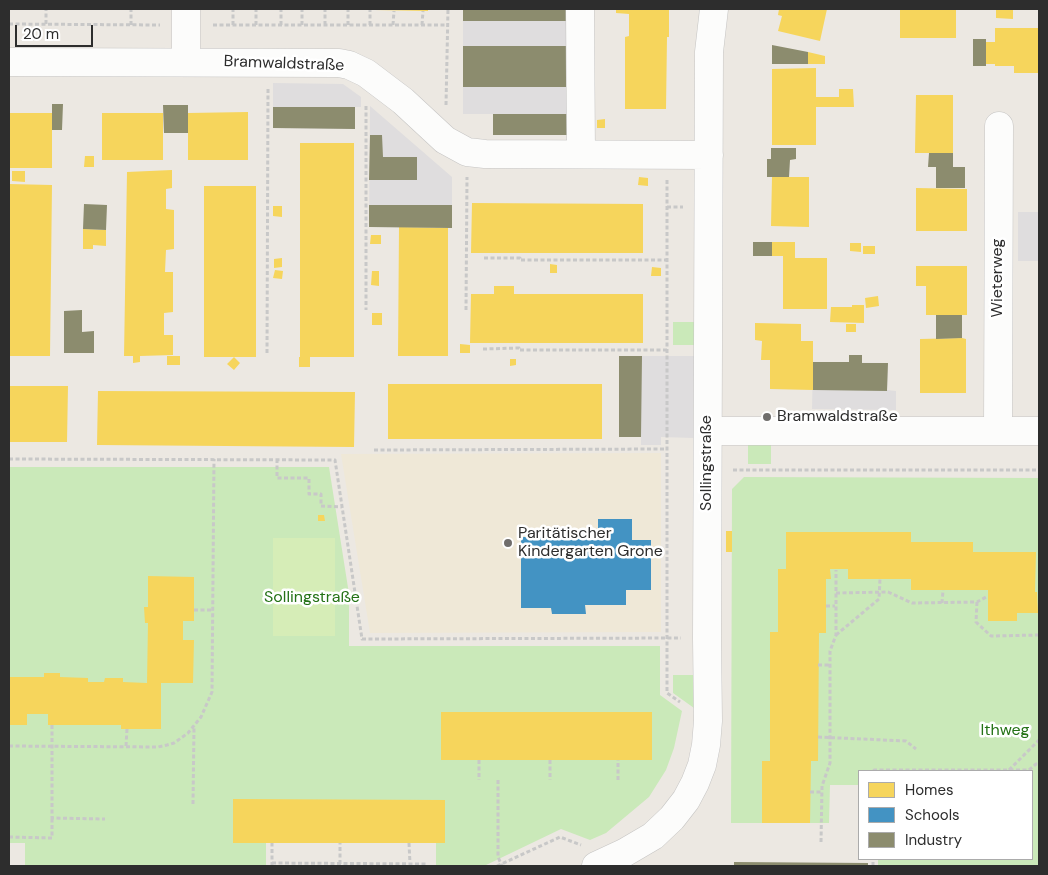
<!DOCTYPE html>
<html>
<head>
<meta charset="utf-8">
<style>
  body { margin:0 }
  #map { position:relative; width:1048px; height:875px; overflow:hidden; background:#ece8e2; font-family:"DM Sans",sans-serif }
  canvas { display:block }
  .frame { position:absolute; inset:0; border:10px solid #2d2d2d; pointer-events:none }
  .legend { position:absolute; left:858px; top:770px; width:175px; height:90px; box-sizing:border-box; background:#fff; border:1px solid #ababab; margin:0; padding:6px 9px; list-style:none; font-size:15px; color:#2d2d2d }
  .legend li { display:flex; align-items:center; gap:10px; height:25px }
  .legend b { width:25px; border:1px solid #ababab }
  .scale { position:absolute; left:15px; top:25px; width:78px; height:22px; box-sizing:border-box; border:2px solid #2d2d2d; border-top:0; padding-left:6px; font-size:15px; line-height:18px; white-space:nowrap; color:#2d2d2d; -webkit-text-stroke:4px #fff; paint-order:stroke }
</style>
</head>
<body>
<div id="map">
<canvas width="1048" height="875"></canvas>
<div class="frame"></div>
<ul class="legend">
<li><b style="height:14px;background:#f6d55c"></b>Homes</li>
<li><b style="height:14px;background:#4393c3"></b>Schools</li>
<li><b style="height:14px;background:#8c8c6e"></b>Industry</li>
</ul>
<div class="scale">20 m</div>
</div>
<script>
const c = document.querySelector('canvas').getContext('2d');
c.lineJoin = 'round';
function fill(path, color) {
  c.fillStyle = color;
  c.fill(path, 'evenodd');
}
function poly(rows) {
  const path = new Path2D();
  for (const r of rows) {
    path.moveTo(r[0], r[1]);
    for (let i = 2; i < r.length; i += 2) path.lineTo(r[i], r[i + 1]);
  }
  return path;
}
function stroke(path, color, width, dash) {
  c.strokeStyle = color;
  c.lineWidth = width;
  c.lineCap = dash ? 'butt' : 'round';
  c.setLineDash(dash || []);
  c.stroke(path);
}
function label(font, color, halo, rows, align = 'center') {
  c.font = font + ' "DM Sans",sans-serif';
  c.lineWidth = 5;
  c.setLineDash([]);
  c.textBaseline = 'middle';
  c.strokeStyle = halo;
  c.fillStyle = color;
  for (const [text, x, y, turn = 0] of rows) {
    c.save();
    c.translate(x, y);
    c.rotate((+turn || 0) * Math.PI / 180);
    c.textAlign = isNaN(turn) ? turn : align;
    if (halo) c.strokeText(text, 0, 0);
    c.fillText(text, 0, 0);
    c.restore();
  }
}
const industrial = poly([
  [463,9,568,9,568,135,493,135,493,114,463,114],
  [273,83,343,84,361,97,361,107,355,107,355,129,273,128],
  [370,106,452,177,452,228,369,227],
  [1018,212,1039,212,1039,261,1018,261],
  [619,356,694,356,694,438,661,437,661,445,641,445,641,437,619,437],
  [813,362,888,363,887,390,896,391,896,410,812,409]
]);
const education = poly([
  [661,453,661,632,370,633,341,454]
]);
const green = poly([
  [673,322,694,322,694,345,673,345],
  [771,442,771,464,748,464,748,443],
  [9,467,329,467,349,594,349,646,660,646,660,695,682,711,674,748,666,770,649,797,606,833,590,840,561,829,484,866,436,866,436,843,445,843,445,800,306,800,233,843,266,843,266,866,25,866,25,843,9,843],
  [744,477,1039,478,1039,866,878,866,878,859,1032,859,1032,771,859,771,859,785,830,785,829,823,731,823,732,489],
  [673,675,694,675,701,681,701,702,694,708,673,693]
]);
const pitch = poly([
  [273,538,335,538,335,636,273,636]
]);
const homes = poly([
  [375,9,428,9,428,11,375,10],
  [616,9,669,9,669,37,667,37,666,109,625,109,625,37,629,36,629,14,616,13],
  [779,9,827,9,820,41,778,31,782,16,778,15],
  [900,9,956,9,956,38,900,38],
  [996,9,1013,9,1013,19,996,18],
  [995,28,1039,28,1039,73,1014,73,1014,66,995,66,995,64,986,64,986,42,995,42],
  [808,52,825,56,825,64,808,64],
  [816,68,816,97,839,97,839,89,853,89,854,107,816,107,816,145,772,145,772,69],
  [916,95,953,95,953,153,915,153],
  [248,112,248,160,188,160,188,113],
  [9,113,52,113,52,168,9,168],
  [102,113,163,113,163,160,102,160],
  [605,119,605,128,597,128,597,120],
  [300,143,354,143,354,357,310,357,310,367,299,367,299,357,300,357],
  [85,156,94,156,94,167,84,167],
  [172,170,172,188,166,189,166,209,174,210,174,249,166,250,165,272,173,272,173,312,164,313,164,335,173,335,173,355,140,356,140,362,133,363,133,356,124,356,127,172],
  [12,171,25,171,25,182,12,181],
  [639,177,648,178,648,186,638,185],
  [772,177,809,177,809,227,771,226],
  [9,184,52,185,50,356,9,356],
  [204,186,256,186,256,357,204,357],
  [916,188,967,189,967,231,916,231],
  [472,203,643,204,643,253,471,253],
  [273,206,282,206,282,217,273,216],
  [399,227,448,228,448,356,398,356],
  [83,229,106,230,106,246,93,245,93,249,83,249],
  [371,235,381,235,381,244,370,244],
  [772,242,795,242,795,258,827,258,827,309,783,309,783,256,772,256],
  [850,243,861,243,861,252,850,251],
  [863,246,875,246,875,254,863,254],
  [282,258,282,267,274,268,274,259],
  [550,264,557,265,557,273,550,273],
  [916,266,967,266,967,315,926,315,926,286,916,286],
  [652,267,661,268,661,276,651,276],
  [275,270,283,271,282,279,273,278],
  [372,271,379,271,379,286,371,285],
  [494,286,514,286,514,294,643,294,643,343,470,343,471,294,494,294],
  [878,296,879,306,866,308,865,298],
  [852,305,864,305,864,323,830,322,831,307,852,307],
  [372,313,382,313,382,325,372,325],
  [755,323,801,324,801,341,813,341,813,390,770,389,770,360,761,360,762,341,755,340],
  [846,324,856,324,856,332,846,332],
  [962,338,966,339,966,393,920,393,920,339],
  [460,344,470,345,470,353,460,353],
  [167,356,180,356,180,365,167,365],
  [234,357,240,363,234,370,227,364],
  [510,359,516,359,516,365,510,366],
  [388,384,602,384,602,439,388,439],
  [9,386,68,386,67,442,9,442],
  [98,391,355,392,354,447,97,445],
  [318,515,324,515,325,521,318,521],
  [726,531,732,531,732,552,726,552],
  [786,532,911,532,911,542,973,542,973,552,1036,552,1035,592,1037,592,1038,613,1017,613,1017,621,988,621,988,590,911,590,911,579,848,579,848,569,830,569,831,579,826,579,826,633,819,633,818,761,811,761,810,823,762,823,762,761,770,761,770,632,778,632,778,569,786,569],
  [148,576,194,577,194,621,183,621,183,640,194,640,193,683,161,683,161,729,121,729,121,725,48,725,48,714,27,714,27,725,9,725,9,677,44,677,44,673,60,673,60,677,88,678,88,682,104,682,105,678,123,678,123,682,147,683,148,623,145,623,144,607,148,607],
  [441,712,652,712,652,760,441,760],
  [233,799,445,800,445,843,233,843]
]);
const schools = poly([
  [598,519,632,519,632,540,651,540,651,590,626,590,626,605,585,605,586,614,552,614,551,608,521,608,521,537,551,537,551,532,598,532]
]);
const industry = poly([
  [463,9,568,9,568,21,463,21],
  [973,39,986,39,986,66,973,66],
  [772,45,808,52,808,64,772,64],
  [463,46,568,46,568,87,463,87],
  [52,104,63,104,62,130,52,130],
  [163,105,188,105,188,133,164,133],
  [273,107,355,107,355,129,273,128],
  [493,114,568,114,568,135,493,135],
  [370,135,382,135,383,157,417,157,417,180,369,180],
  [771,148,796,148,796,159,790,160,789,177,767,177,767,159,771,159],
  [929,153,953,153,953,167,965,167,965,188,936,188,936,167,928,167],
  [84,204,107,205,106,230,83,229],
  [369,205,452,205,452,228,369,227],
  [753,242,772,242,772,256,753,256],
  [82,310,82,332,94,331,94,353,64,353,64,311],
  [936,315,962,315,962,338,936,339],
  [849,355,862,355,862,363,888,363,887,391,813,390,813,362,849,362],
  [619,356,642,356,641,437,619,437],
  [734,862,868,863,868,866,734,866]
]);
const path = poly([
  [9,24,160,25],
  [46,24,46,9],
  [131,25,131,9],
  [213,25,448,25],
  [233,25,233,9],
  [256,25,256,9],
  [281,25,281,9],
  [302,25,302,9],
  [325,25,325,10],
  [348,25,348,10],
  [370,25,370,10],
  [393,25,394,11],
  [422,25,423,11],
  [446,105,448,9],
  [366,106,366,310],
  [667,180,667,693,680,702],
  [667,207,683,207],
  [484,258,520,258,520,260,667,260],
  [466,310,467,177],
  [483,349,519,348,519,350,667,350],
  [267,353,268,88],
  [374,450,667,449],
  [9,459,335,460,362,639,681,638],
  [277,459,277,478,309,478,309,494,321,494,321,506,342,507],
  [733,470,1039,470],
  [836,593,888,592,912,603,977,602,988,596],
  [977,602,976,622,991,636,1039,635],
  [942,603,943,590],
  [826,606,835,606],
  [194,610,213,610],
  [836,635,879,599,880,579],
  [818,665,830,665],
  [52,725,52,818,105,819],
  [818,737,906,741,916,749],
  [9,746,158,747,167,745,174,743,188,733,201,717,212,692,214,459],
  [126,746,127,729],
  [479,760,479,780],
  [550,760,550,780],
  [1009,770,1039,740],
  [874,771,874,770,1029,770,1036,764,1039,764],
  [498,780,498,857,502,866],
  [618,780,618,760],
  [810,792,822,792],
  [193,804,194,727],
  [9,837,52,838,52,818],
  [821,842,822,786,830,763,830,651,836,635,836,570],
  [409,843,410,864],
  [272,863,426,864,426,866],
  [340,864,340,843],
  [272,866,272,843],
  [497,866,560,837,581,845],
  [873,866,873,859]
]);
const minor = poly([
  [186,9,186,62],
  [580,9,581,154],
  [9,62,339,63,349,65,366,73,403,101,445,140,467,152,485,154,709,155],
  [708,431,1039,431],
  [998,431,999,126],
  [596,866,624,853,653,836,672,818,686,800,695,783,702,765,706,745,708,721,707,638,709,52,714,9]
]);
const markers = [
  [767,417,5,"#706e6c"],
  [508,543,5,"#706e6c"]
];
const streetNames = [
  ["Bramwaldstraße",284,64,2],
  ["Wieterweg",998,278,-90],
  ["Sollingstraße",707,463,-90]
];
const poiNames = [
  ["Bramwaldstraße",777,417],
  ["Paritätischer",518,534],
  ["Kindergarten Grone",518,552]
];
const parkNames = [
  ["Sollingstraße",312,598],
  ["Ithweg",1005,731]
];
fill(industrial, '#dfddde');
fill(education, '#efe8d7');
fill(green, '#cae9b9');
fill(pitch, '#d6edb7');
fill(homes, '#f6d55c');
fill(schools, '#4393c3');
fill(industry, '#8c8c6e');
stroke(minor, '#c5c4c3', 29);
stroke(path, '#c8c8c8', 3, [4, 2.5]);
stroke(minor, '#fcfcfb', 28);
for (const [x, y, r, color] of markers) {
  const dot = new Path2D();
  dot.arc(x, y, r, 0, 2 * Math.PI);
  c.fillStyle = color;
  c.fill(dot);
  stroke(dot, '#fff', 2);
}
label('16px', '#2d2d2d', '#fff', streetNames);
label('16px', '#2d2d2d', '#fff', poiNames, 'left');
label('16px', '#247216', '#fff', parkNames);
</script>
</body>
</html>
